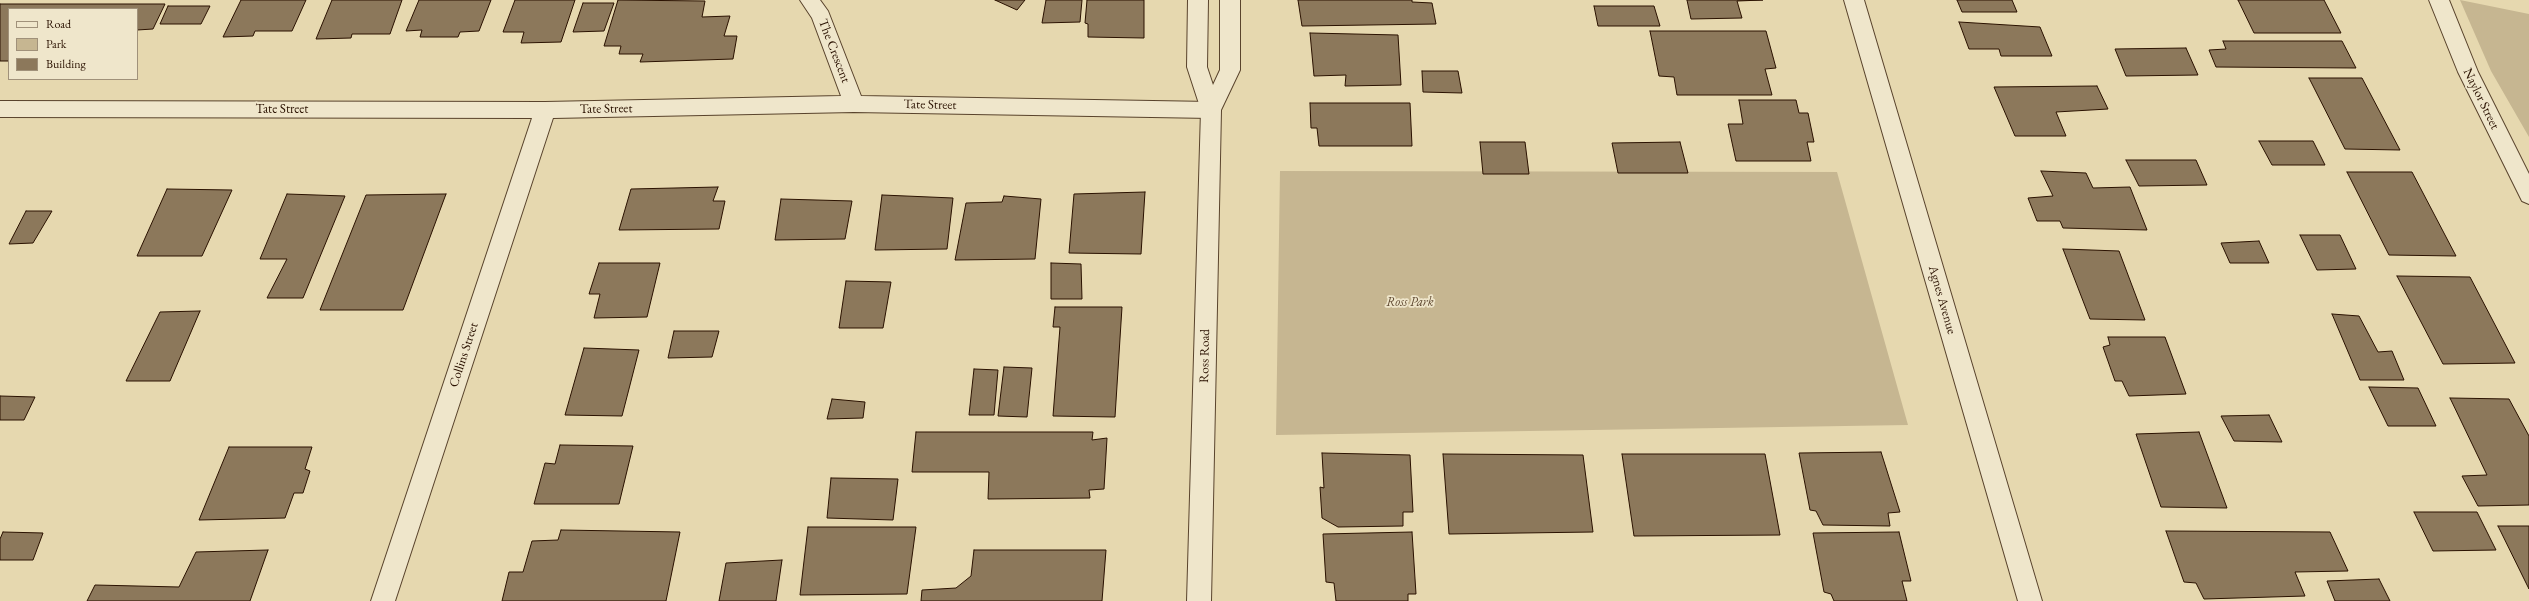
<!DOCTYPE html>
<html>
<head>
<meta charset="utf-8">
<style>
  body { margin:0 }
  #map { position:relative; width:2529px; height:601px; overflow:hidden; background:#e6d8af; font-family:"EB Garamond",serif }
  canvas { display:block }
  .legend { position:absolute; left:8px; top:8px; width:130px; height:72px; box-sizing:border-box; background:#efe6cb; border:1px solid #a0917a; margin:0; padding:5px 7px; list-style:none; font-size:12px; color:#2a1100 }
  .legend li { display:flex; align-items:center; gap:8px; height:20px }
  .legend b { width:20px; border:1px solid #a0917a }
</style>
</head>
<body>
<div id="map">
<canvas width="2529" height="601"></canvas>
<ul class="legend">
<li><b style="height:5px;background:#efe6cb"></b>Road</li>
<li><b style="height:11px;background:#c6b691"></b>Park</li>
<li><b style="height:11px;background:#8c785b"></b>Building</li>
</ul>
</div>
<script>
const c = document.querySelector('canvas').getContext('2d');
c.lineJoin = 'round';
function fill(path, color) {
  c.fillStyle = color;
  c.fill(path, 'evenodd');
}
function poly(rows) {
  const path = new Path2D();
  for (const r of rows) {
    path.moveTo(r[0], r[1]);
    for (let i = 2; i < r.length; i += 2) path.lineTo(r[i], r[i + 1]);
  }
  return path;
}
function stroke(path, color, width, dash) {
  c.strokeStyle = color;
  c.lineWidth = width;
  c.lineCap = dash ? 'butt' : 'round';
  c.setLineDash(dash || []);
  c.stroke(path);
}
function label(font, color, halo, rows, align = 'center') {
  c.font = font + ' "EB Garamond",serif';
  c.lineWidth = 3.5;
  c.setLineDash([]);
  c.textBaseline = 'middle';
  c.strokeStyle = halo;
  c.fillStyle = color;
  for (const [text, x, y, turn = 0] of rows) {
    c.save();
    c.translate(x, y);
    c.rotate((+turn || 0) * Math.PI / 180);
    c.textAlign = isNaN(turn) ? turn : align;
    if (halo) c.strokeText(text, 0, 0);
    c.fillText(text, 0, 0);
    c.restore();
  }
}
const green = poly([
  [2460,0,2529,14,2529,137,2491,71],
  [1280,171,1837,172,1908,425,1276,435]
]);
const building = poly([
  [241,0,306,0,292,31,255,31,253,36,223,37,241,0],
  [332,0,402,0,390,34,352,34,351,38,316,39,332,0],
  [419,0,491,0,479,31,460,32,458,37,420,37,422,30,406,31,419,0],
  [515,0,575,0,561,42,521,43,524,32,503,32,515,0],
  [618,0,705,1,702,17,730,16,724,36,737,36,733,59,640,62,643,54,619,54,621,46,604,46,618,0],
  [995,0,1025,0,1017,10,995,0],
  [1046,0,1082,0,1080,22,1042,23,1046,0],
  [1087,0,1144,0,1144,38,1088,37,1088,24,1085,23,1087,0],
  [1298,0,1412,0,1412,2,1432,3,1436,24,1302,26,1298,0],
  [1687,0,1763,0,1737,1,1742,18,1691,19,1687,0],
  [1957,0,2012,0,2017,12,1962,12,1957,0],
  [2238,0,2324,0,2341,33,2254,33,2238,0],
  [583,3,614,3,604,31,573,32,583,3],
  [0,4,165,4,153,29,137,30,137,9,9,9,9,61,0,61,0,4],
  [168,6,210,6,201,24,160,24,168,6],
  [1594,6,1654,6,1660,26,1598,26,1594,6],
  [1959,22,2040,27,2052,56,2001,56,1999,49,1969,49,1959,22],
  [1650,31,1766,31,1776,68,1765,69,1772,95,1677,95,1674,77,1659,76,1650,31],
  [1310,33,1398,35,1401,85,1345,86,1346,75,1314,76,1310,33],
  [2223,41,2342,41,2356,68,2216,67,2209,50,2226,49,2223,41],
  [2186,48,2198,75,2126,76,2115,49,2186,48],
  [1422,71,1458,71,1462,93,1423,92,1422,71],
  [2309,78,2362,78,2400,150,2345,149,2309,78],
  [2097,86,2108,109,2056,112,2066,136,2015,136,1994,87,2097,86],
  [1739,100,1796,100,1799,113,1808,113,1814,142,1807,142,1811,161,1736,161,1728,124,1743,124,1739,100],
  [1310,103,1410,103,1412,146,1319,146,1317,128,1311,128,1310,103],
  [2259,141,2313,141,2325,165,2272,165,2259,141],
  [1480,142,1525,142,1529,174,1483,174,1480,142],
  [1680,142,1688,173,1618,173,1612,143,1680,142],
  [2126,160,2196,160,2207,185,2139,186,2126,160],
  [2041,171,2086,173,2093,188,2130,187,2147,230,2063,228,2060,221,2037,221,2028,198,2053,196,2041,171],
  [2347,172,2412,172,2456,256,2389,255,2347,172],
  [718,187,713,201,725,201,719,229,619,230,631,189,718,187],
  [167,189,232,190,202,256,137,256,167,189],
  [1145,192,1141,254,1069,253,1074,194,1145,192],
  [287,194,345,196,303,298,267,298,287,259,260,259,287,194],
  [446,194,403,310,320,310,366,195,446,194],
  [882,195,953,198,947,249,875,250,882,195],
  [1004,196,1041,199,1035,259,955,260,966,203,1002,202,1004,196],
  [781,199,852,201,845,239,775,240,781,199],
  [26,211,52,211,33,243,9,244,26,211],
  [2300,235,2340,235,2356,269,2317,270,2300,235],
  [2259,241,2269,263,2230,263,2221,243,2259,241],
  [2063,249,2119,251,2145,320,2090,319,2063,249],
  [599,263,660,263,647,317,594,318,600,294,589,294,599,263],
  [1051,263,1081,264,1082,299,1051,299,1051,263],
  [2397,276,2470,277,2515,363,2443,364,2397,276],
  [846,281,891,282,883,328,839,328,846,281],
  [1055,307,1122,307,1115,417,1053,416,1060,327,1053,327,1055,307],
  [200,311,170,381,126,381,160,312,200,311],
  [2332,314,2359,316,2378,352,2392,351,2404,380,2360,380,2332,314],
  [674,331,719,331,712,357,668,358,674,331],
  [2108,337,2165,337,2186,394,2129,396,2122,381,2115,381,2103,347,2110,345,2108,337],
  [584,348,639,350,622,416,565,415,584,348],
  [1004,367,1032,368,1027,417,998,416,1004,367],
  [974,369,998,370,994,415,969,415,974,369],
  [2369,387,2418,388,2436,426,2388,426,2369,387],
  [0,396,35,397,24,420,0,420,0,396],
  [2450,398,2509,399,2529,436,2529,505,2478,506,2462,476,2487,475,2450,398],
  [832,399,865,402,863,418,827,419,832,399],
  [2269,415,2282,442,2234,441,2221,416,2269,415],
  [916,432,1093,432,1092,440,1107,438,1104,489,1089,490,1090,498,988,499,989,472,912,472,916,432],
  [2199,432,2227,508,2161,507,2136,434,2199,432],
  [560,445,633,446,619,504,534,504,545,463,555,464,560,445],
  [229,447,312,447,305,469,310,471,303,493,294,493,285,518,199,520,229,447],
  [1881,452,1900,512,1888,513,1890,526,1823,525,1816,511,1810,510,1799,453,1881,452],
  [1322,453,1410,455,1413,512,1403,512,1403,526,1338,527,1322,518,1320,487,1324,488,1322,453],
  [1443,454,1583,455,1593,532,1449,534,1443,454],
  [1622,454,1765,454,1780,535,1634,536,1622,454],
  [831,478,898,479,893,520,827,518,831,478],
  [2414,512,2477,512,2496,550,2433,551,2414,512],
  [2498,526,2529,526,2529,589,2498,526],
  [808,527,916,527,907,594,800,595,808,527],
  [561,530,680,532,666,601,502,601,509,572,523,572,532,541,558,540,561,530],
  [2166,531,2330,532,2348,571,2295,572,2305,596,2204,599,2196,583,2184,582,2166,531],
  [3,532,43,533,33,560,0,560,0,539,3,532],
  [1412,532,1416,594,1408,594,1408,601,1336,601,1334,583,1326,582,1323,534,1412,532],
  [1899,532,1911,581,1902,581,1907,601,1834,601,1831,594,1824,592,1813,533,1899,532],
  [268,550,250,601,87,601,95,585,179,587,196,552,268,550],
  [974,550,1106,550,1102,601,921,601,922,590,956,588,971,576,974,550],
  [782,560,776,601,719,601,726,563,782,560],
  [2379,579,2390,601,2335,601,2327,581,2379,579]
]);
const minor = poly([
  [800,0,820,0,828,11,861,96,1211,102,1218,104,1221,110,1218,116,1211,118,854,112,553,118,395,601,371,601,532,118,0,117,0,101,545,102,841,96,812,18,800,0],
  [1844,0,1864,0,2042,601,2018,601,1844,0],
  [2429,0,2449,0,2478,72,2529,174,2529,204,2522,201,2458,72,2429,0]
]);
const tertiary = poly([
  [1188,0,1208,0,1207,67,1213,85,1220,70,1220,0,1240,0,1240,70,1221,110,1211,601,1187,601,1201,110,1187,67,1188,0]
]);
const streetNames = [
  ["The Crescent",834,51,69],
  ["Naylor Street",2481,99,64],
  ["Tate Street",930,105,1],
  ["Tate Street",282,109],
  ["Tate Street",606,109,-1],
  ["Agnes Avenue",1942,300,74],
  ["Collins Street",464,355,-72],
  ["Ross Road",1205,356,-89]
];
const parkNames = [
  ["Ross Park",1410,302]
];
fill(green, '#c6b691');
fill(building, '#8c785b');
stroke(building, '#2a1100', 1);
stroke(minor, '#59432c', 2);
stroke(tertiary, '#59432c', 2);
fill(minor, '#efe6cb');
fill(tertiary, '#efe6cb');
label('13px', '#2a1100', '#efe6cb', streetNames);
label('italic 13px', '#614b33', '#efe6cb', parkNames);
</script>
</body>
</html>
